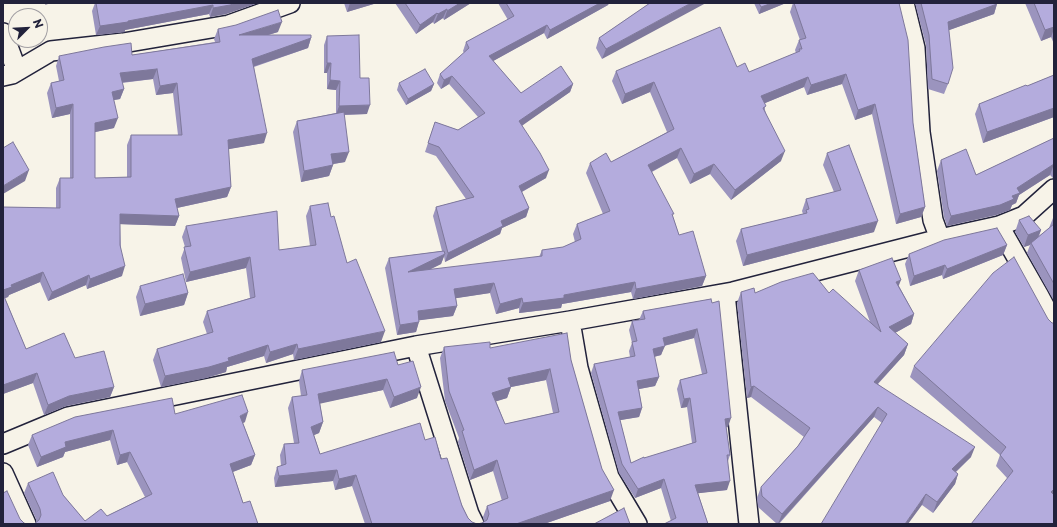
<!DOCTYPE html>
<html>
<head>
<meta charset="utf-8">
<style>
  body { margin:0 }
  #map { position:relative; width:1057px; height:527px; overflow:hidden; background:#f7f3e8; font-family:"Playpen Sans",sans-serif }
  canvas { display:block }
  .frame { position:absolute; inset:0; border:4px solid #22223b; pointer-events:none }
  .north { position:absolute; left:8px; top:8px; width:40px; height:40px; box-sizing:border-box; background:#f7f3e8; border:1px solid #a29fa3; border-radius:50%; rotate:66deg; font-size:11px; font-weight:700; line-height:16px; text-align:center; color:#22223b }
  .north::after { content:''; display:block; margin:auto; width:14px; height:18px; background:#22223b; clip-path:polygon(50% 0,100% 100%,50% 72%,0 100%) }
</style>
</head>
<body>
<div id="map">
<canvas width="1057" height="527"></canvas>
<div class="frame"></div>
<div class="north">N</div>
</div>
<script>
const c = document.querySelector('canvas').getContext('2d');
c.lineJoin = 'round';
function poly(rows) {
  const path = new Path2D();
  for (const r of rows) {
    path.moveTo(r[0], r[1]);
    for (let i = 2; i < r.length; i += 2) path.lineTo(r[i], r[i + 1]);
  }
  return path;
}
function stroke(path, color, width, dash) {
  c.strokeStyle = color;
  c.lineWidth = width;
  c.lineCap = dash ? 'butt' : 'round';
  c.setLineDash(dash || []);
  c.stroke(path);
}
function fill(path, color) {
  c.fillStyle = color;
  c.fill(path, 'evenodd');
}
const street = poly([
  [904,3,915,48,920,132,933,220,940,239],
  [3,33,17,71],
  [3,76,12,74,51,51,123,43,229,25,290,3],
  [999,226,1039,296,1054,324],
  [725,294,749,524],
  [570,321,578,368,609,477,637,524],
  [416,346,469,514,474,524],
  [3,444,68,417,416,346,570,321,733,292,940,239,999,226,1024,216,1054,189],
  [3,473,26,524]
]);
const wall = poly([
  [95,3,258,3,226,14,210,17,209,14,125,30,125,32,96,35,92,11],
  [344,3,377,3,347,12],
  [395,3,471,3,444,20,443,18,434,24,433,22,416,34],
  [498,3,609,3,608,5,547,39,544,33,493,61,521,93,573,84,570,92,522,125,546,178,522,192,529,208,526,217,502,228,500,234,445,262,444,256,441,264,429,270,539,257,542,250,563,247,575,242,573,234,577,224,603,214,586,173,590,163,611,162,667,132,650,92,622,104,612,81,616,71,737,67,749,72,796,53,795,50,799,40,800,40,790,12,793,3,899,3,913,123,925,207,921,217,896,224,872,114,855,120,842,84,807,95,804,87,765,103,765,110,781,161,731,200,710,174,690,184,677,158,652,172,673,217,679,235,706,276,702,286,633,299,631,292,562,304,561,308,519,313,519,308,496,314,490,293,456,298,457,306,453,316,419,320,416,332,397,335,385,268,389,258,442,251,433,216,436,207,466,199,436,156,425,152,435,122,458,130,478,117,449,84,441,89,437,83,440,74,464,53,463,51,466,42,508,20],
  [650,3,602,59,596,48,599,38],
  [754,3,786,3,759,14],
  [915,3,997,3,997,4,994,14,949,30,948,84,944,94,928,89,926,45],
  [1025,3,1054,3,1054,44,1051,37,1041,41],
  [218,29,278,32,268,35,311,38,308,48,254,67,264,143,228,149,231,187,227,197,177,208,179,216,175,226,120,224,122,276,87,289,86,285,48,301,40,282,9,295,8,297,5,298,26,349,75,358,114,387,110,397,66,406,44,415,33,383,3,394,3,207,56,208,56,188,60,178,70,178,70,114,52,118,47,93,51,83,59,81,56,66,59,56,132,55,215,42,214,39],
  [153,79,156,95,173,93,178,135,131,135,127,145,127,177,95,178,95,132,114,128,114,100,120,99,124,89,122,83],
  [327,36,360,78,367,114,344,115,345,162,333,164,333,165,329,176,301,182,293,132,297,121,336,113,336,90,327,89,327,73,324,73,324,45],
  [1054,75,1054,117,983,143,975,114,979,104,1027,86],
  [399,83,434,84,431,91,406,105,397,90],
  [1054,138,1054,178,1053,178,1050,175,1019,195,1016,203,1012,205,1010,210,996,215,947,226,944,217,937,171,941,160,976,175],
  [827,153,874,232,743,266,736,241,741,229,803,214,802,211,806,199,834,192,823,165],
  [310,206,331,217,347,263,381,342,294,360,293,354,266,363,264,356,227,367,226,372,206,378,161,387,153,360,157,349,207,334,203,322,207,311,250,298,246,268,186,282,181,258,185,247,182,237,186,226,279,250,310,246,306,216],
  [1054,217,1054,301,1027,253,1030,245,1024,247,1015,232,1019,220,1041,230,1039,236,1049,228,1053,218],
  [1007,245,1003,255,943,279,942,275,910,286,905,264,909,254],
  [859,270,899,286,914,314,911,324,895,333,908,344,904,355,878,384,971,457,956,472,958,474,955,484,933,513,922,505,882,423,874,417,779,524,777,524,758,507,757,498,761,487,798,446,804,437,751,397,747,398,737,303,741,292,755,293,829,293,870,322,855,281],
  [140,286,188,293,184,305,140,316,136,297],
  [711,299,728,427,726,427,730,455,728,461,727,490,698,493,708,524,671,521,661,488,635,498,619,473,591,373,594,364,630,357,629,351,632,343,629,330,632,321,639,320,643,311],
  [694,338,702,374,680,380,677,389,681,408,687,407,692,443,631,463,620,420,639,417,642,408,639,389,655,386,659,377,654,357,661,355,664,346],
  [1048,319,1052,323,1054,524,1007,478,996,466,1000,455,910,377,914,366],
  [444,347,490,348,571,360,610,501,544,524,477,524,482,523,484,522,483,517,487,506,502,501,493,471,470,480,458,442,459,438,445,401,440,358],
  [546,380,553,413,505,424,496,401,507,398,511,387],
  [398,365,417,398,390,408,383,390,320,403,323,422,319,433,314,435,320,454,425,440,441,459,468,518,472,522,477,524,365,524,352,486,335,490,333,481,275,487,274,478,277,467,281,466,280,455,284,444,294,443,288,408,292,397,301,396,299,381,302,370],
  [175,414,245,422,243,423,255,455,251,465,233,472,243,503,258,524,36,522,36,519,24,493,28,483,63,495,85,521,107,516,145,497,127,462,117,465,110,440,65,452,63,457,37,467,28,445,32,435]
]);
const shadedWall = poly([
  [46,3,51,3,45,5],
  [236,3,258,3,226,14,210,17,213,8],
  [350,3,377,3,347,12],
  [460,3,471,3,444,20,447,11],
  [600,3,609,3,608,5,547,39,550,30],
  [691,3,706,3,602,59,606,49],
  [772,3,786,3,759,14,761,7],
  [997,4,994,14,944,32,948,22],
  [213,5,209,14,125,30,125,32,96,35,100,26,128,21],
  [447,9,443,18,434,24,438,14],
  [437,13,433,22,416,34,420,25],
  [282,22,278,32,235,45,239,35],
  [547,25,544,33,486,65,489,56],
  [1054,27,1054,29,1051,37,1041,41,1045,30],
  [311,38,308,48,249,68,252,59],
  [327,63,331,63,327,73,324,73],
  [157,69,153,79,117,83,120,73],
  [846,74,842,84,807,95,811,85],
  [452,76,449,84,441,89,444,80],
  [808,77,804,87,758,106,761,96],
  [330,80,340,81,336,90,327,89],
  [654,82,650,92,622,104,625,94],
  [177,83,173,93,156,95,160,86],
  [434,84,431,91,406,105,408,99],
  [573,84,570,92,516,130,519,121],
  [124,89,120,99,108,101,112,92],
  [73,104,70,114,52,118,56,108],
  [875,104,872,114,855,120,858,110],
  [370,105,367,114,336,115,339,106],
  [1054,108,1054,117,983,143,987,132],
  [118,118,114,128,91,133,95,123],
  [267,133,264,143,224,150,228,140],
  [681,148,677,158,645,175,648,165],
  [785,151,781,161,731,200,735,190],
  [349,152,345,162,327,165,331,154],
  [714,164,710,174,690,184,694,174],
  [1054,164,1050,175,1019,195,1016,203,1012,205,1010,210,996,215,947,226,951,216,1012,196,1017,188],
  [333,165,329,176,301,182,304,171],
  [29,170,25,181,3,194,3,186],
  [549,170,546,178,516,195,519,186],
  [231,187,227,197,172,209,175,199],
  [925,207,921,217,896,224,900,214],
  [529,208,526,217,502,228,500,234,445,262,448,253,501,221],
  [120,214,179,216,175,226,116,224],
  [878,221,874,232,743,266,747,255],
  [1041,230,1036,242,1031,243,1030,245,1024,247,1028,235],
  [1007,245,1003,255,943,279,947,269],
  [445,254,441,264,404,282,408,272],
  [250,257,246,268,186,282,190,272],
  [945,265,942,275,910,286,914,276],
  [125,266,122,276,87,289,90,279],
  [43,272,40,282,9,295,8,297,3,299,3,290,11,285],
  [89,275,86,285,48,301,52,292],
  [706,276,702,286,633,299,636,289],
  [901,280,897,290,896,282],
  [635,282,631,292,562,304,561,308,519,313,523,303,564,295],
  [494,283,490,293,451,299,454,289],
  [188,293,184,305,140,316,145,304],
  [522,298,519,308,496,314,500,304],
  [457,306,453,316,414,321,418,311],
  [914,314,911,324,886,338,889,327],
  [419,322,416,332,397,335,400,325],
  [697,329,694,338,659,347,663,338],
  [385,331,381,342,294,360,298,349],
  [297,344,293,354,266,363,270,352],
  [908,344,904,355,870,392,874,382],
  [268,345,264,356,227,367,226,372,206,378,161,387,165,376],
  [665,346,661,355,649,358,653,349],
  [550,369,546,380,511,387,507,398,488,404,492,393,508,378],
  [37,373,33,383,3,394,3,385],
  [659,377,655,386,634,390,637,381],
  [387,379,383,390,314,405,318,394],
  [754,386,751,397,747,398,751,387],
  [114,387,110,397,66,406,44,415,48,405,69,396],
  [421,387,417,398,390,408,394,397],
  [690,398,687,407,681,408,684,399],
  [878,407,874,417,778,524,782,514],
  [642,408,639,417,615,421,618,412],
  [248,412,245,422,236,426,240,416],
  [731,418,728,427,722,428,725,419],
  [323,422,319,433,307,438,311,427],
  [113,430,110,440,65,452,63,457,37,467,41,457,65,442],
  [975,447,971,457,948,479,952,469],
  [130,452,127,462,117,465,120,455],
  [255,455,251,465,227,474,230,464],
  [497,460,493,471,470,480,474,470],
  [337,470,333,481,275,487,279,476],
  [958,474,955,484,933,513,937,502],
  [356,475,352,486,335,490,339,479],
  [664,479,661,488,635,498,638,489],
  [730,481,727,490,692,494,695,485],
  [1054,489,1054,496,1051,492],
  [614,490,610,501,544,524,516,524],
  [926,494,922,505,908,524,905,524]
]);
const building = poly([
  [96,3,236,3,230,5,213,8,213,5,128,21,128,22,100,26,96,3],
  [405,3,460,3,447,11,447,9,438,14,437,13,420,25,405,3],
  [506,3,600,3,550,30,547,25,489,56,521,93,561,66,573,84,519,121,540,153,549,170,519,186,529,208,501,221,503,226,448,253,436,207,474,197,439,147,428,143,435,122,458,130,485,113,452,76,444,80,440,74,469,48,466,42,514,16,506,3],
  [650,3,691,3,606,49,599,38,650,3],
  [759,3,772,3,761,7,759,3],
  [794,3,899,3,908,40,913,123,925,207,900,214,875,104,858,110,846,74,811,85,808,77,761,96,766,106,763,108,785,151,735,190,714,164,694,174,681,148,648,165,674,214,672,214,679,235,693,231,706,276,636,289,635,282,564,295,564,298,523,303,522,298,500,304,494,283,454,289,457,306,418,311,419,322,400,325,389,258,444,251,445,254,408,272,542,256,542,250,563,247,581,239,577,224,610,211,590,163,606,153,611,162,674,129,654,82,625,94,616,71,720,27,737,67,745,63,749,72,800,51,799,49,802,49,799,40,806,38,794,3],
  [921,3,997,3,997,4,948,22,953,68,948,84,932,79,929,35,921,3],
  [1034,3,1054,3,1054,27,1045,30,1034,3],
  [278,10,282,22,239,35,311,35,311,38,252,59,267,133,228,140,231,187,175,199,179,216,120,214,120,245,125,266,90,279,89,275,52,292,43,272,11,285,12,287,3,290,3,207,60,208,60,178,73,178,73,104,56,108,51,83,64,80,59,56,104,47,131,43,132,55,220,42,218,29,236,25,278,10],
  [157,69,160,86,177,83,182,135,131,135,131,177,95,178,95,123,118,118,112,92,124,89,120,73,157,69],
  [359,35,360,78,369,78,370,105,339,106,340,81,330,80,331,63,327,63,327,36,359,35],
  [425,69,434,84,408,99,399,83,425,69],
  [1054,75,1054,108,987,132,979,104,1026,85,1027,86,1054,75],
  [344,112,349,152,331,154,333,165,304,171,297,121,344,112],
  [1054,138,1054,164,1017,188,1020,193,1012,196,1014,199,1000,205,951,216,948,207,941,160,966,149,976,175,1054,138],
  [13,142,29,170,3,186,3,148,13,142],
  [849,145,878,221,747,255,741,229,807,213,806,210,809,209,806,199,841,190,827,153,849,145],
  [328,203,331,217,334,216,347,263,356,259,385,331,298,349,297,344,270,352,268,345,228,358,229,361,209,367,165,376,157,349,213,332,207,311,255,297,250,257,190,272,184,247,191,246,186,226,277,211,279,250,316,245,310,206,328,203],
  [1029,216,1041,230,1028,235,1019,220,1029,216],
  [1054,224,1054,284,1031,243,1054,224],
  [997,228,1007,245,947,269,945,265,914,276,909,254,944,240,997,228],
  [1014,257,1048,319,1052,323,1054,323,1054,489,1051,492,1054,495,1054,524,971,524,1013,471,1000,455,1006,447,914,366,993,273,1014,257],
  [892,258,901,280,896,282,914,314,889,327,908,344,874,382,975,447,952,469,958,474,937,502,926,494,905,524,821,524,887,414,878,407,782,514,762,496,761,487,798,446,810,428,754,386,751,387,741,292,754,288,755,293,781,282,813,273,829,293,833,289,881,332,859,270,892,258],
  [183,274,188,293,145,304,140,286,183,274],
  [3,294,26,349,64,333,75,358,104,351,114,387,69,396,48,405,37,373,3,385,3,294],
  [711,299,712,303,719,301,731,418,725,419,730,455,727,455,730,481,695,485,708,524,664,524,676,518,664,479,638,489,622,464,594,364,635,356,632,342,637,341,632,321,645,319,643,311,711,299],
  [697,329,707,373,680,380,684,399,690,398,696,442,644,458,644,457,631,463,618,412,642,408,637,381,659,377,653,349,665,346,663,338,697,329],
  [567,333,571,360,602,469,614,490,516,524,477,524,482,523,487,520,489,514,487,506,508,498,497,460,474,470,462,431,464,430,449,391,444,347,490,342,490,348,567,333],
  [550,369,559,412,505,424,492,393,511,387,508,378,550,369],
  [394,352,398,365,413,361,421,387,394,397,387,379,318,394,323,422,311,427,320,454,420,423,425,440,435,437,441,459,447,458,462,506,468,518,472,522,477,524,372,524,356,475,339,479,337,470,279,476,277,467,286,464,284,444,299,443,292,397,307,395,302,370,394,352],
  [242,395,248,412,240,416,255,455,230,464,243,503,250,501,258,524,34,524,39,520,41,515,40,509,28,483,53,472,63,495,85,521,101,509,107,516,152,494,130,452,120,455,113,430,65,442,66,447,41,457,32,435,75,417,172,398,175,414,242,395],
  [7,491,20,519,24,523,26,524,3,524,3,493,7,491],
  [624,508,630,524,594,524,624,508]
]);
stroke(street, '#22223b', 22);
stroke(street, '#f7f3e8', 19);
fill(wall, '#9b94be');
fill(shadedWall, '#7e789b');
fill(building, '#b4acdd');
stroke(building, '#7e789b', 1);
</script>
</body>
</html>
